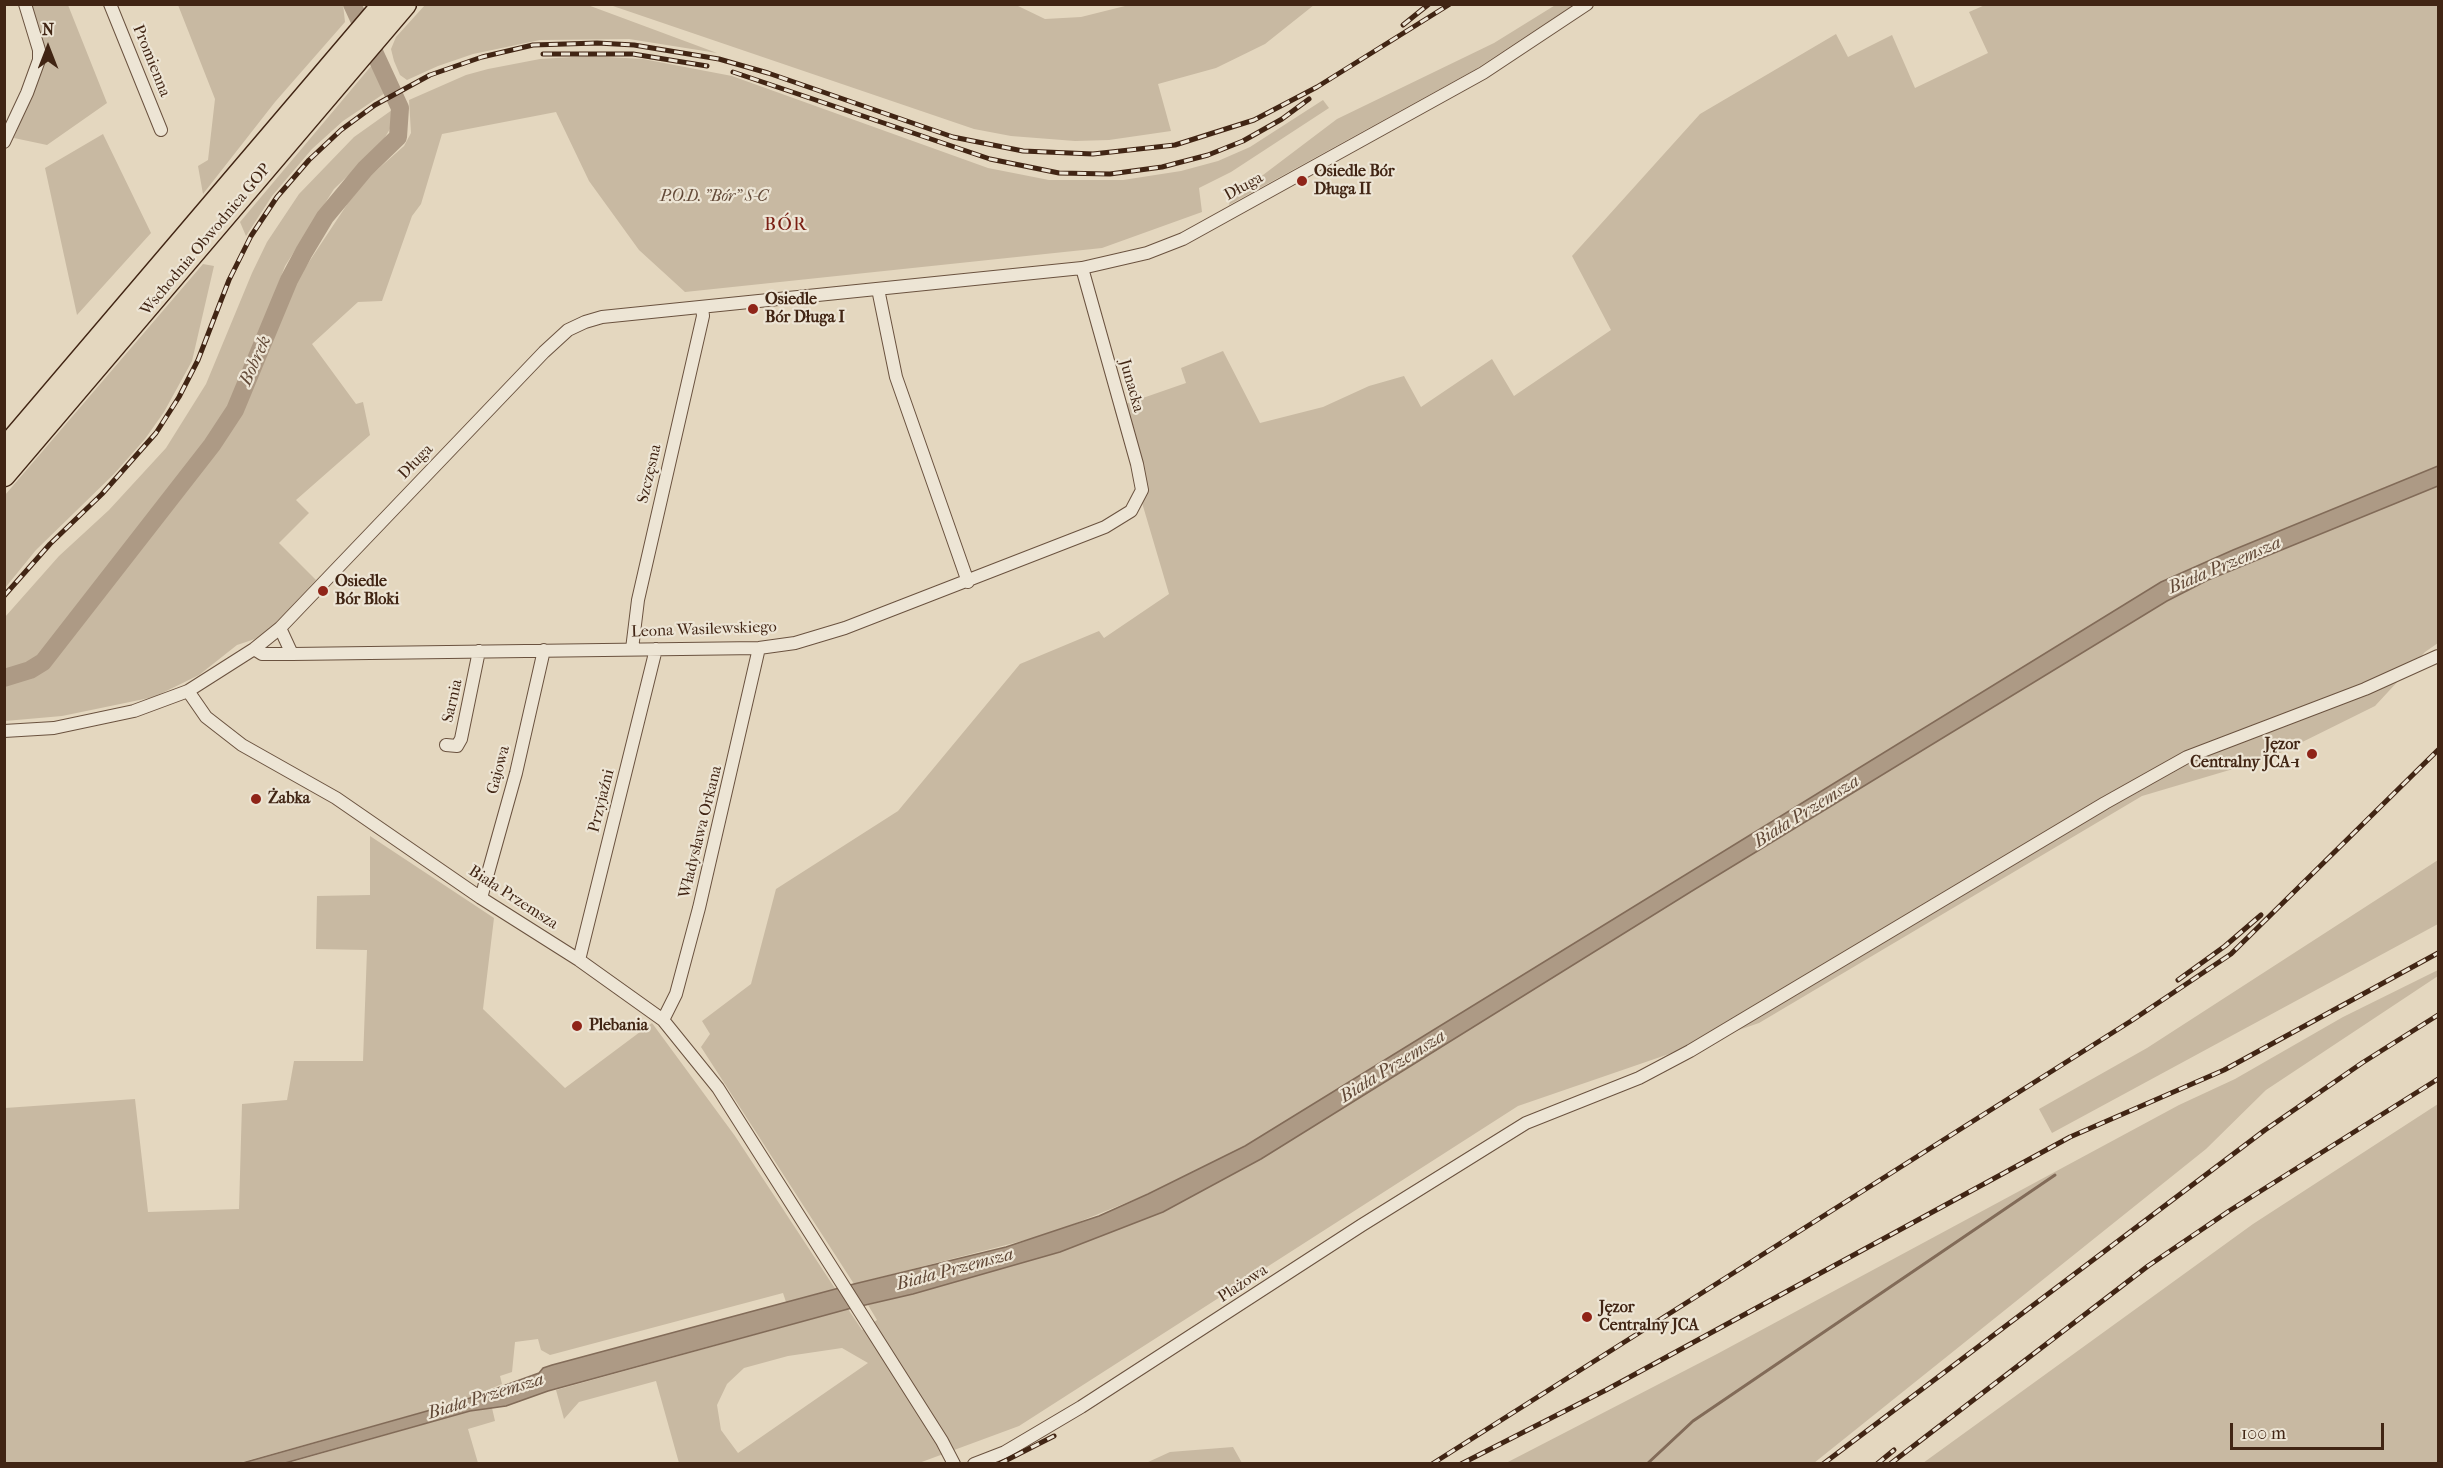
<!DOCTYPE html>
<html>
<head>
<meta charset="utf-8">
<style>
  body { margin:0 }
  #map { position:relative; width:2443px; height:1468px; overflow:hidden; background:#e4d7bf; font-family:"IM FELL French Canon",serif }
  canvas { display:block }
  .frame { position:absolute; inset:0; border:6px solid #412514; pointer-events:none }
  .north { position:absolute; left:18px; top:18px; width:60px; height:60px; -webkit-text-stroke:4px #ede5d5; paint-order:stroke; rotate:0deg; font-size:16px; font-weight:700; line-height:24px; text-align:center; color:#412514 }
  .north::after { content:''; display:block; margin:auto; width:21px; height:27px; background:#412514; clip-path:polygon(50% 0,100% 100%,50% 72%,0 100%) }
  .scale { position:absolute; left:2230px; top:1423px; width:154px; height:27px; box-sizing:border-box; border:3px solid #412514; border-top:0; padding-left:8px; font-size:18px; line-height:21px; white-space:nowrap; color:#412514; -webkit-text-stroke:4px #ede5d5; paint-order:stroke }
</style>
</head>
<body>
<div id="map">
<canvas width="2443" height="1468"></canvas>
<div class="frame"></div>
<div class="north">N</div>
<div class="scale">100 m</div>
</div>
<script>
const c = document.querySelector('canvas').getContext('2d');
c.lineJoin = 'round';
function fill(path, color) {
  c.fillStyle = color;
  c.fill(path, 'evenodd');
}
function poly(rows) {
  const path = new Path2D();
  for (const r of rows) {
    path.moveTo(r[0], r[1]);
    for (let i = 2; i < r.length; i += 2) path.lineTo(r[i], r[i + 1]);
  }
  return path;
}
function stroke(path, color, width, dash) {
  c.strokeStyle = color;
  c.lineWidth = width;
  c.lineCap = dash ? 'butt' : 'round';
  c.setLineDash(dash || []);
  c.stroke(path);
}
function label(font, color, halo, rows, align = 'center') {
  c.font = font + ' "IM FELL French Canon",serif';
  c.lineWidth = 4.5;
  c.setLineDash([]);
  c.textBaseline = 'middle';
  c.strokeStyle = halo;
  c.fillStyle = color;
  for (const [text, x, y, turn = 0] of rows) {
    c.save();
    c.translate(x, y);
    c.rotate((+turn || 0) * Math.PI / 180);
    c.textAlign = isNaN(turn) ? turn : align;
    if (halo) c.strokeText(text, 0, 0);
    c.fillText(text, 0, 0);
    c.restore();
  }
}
const green = poly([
  [343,4,345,22,275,102,203,194,198,166,208,160,215,99,178,5],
  [585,4,717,53,629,39,540,40,473,54,438,66,407,80,400,75,394,61,391,49,396,37,425,5],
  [1557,4,1573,5,1476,69,1229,205,1230,200,1337,119,1494,43],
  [27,5,68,5,107,103,47,145,14,138,47,53],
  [1016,5,1045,19,1081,17,1129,5,1314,5,1265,44,1216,68,1158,84,1171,131,1109,140,1075,141,1011,136,974,129,610,5],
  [1985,5,2438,5,2438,466,2233,550,2161,582,1245,1146,1148,1194,1049,1234,854,1284,701,1047,710,1034,702,1021,751,984,776,889,898,811,1020,664,1099,631,1104,638,1169,594,1114,408,1186,383,1181,368,1223,351,1260,423,1323,407,1369,386,1404,376,1421,407,1492,359,1514,396,1611,330,1572,256,1700,114,1836,34,1848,57,1892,35,1915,88,1988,53,1969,12],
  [589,56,643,59,732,76,988,168,1049,180,1123,180,1181,171,1218,161,1250,147,1323,100,1329,108,1231,172,1199,188,1202,212,1102,248,685,292,639,250,589,181,556,112,442,134,421,204,412,216,382,301,358,302,312,344,356,404,363,402,370,435,296,500,309,513,279,543,316,580,272,627,255,639,237,645,199,675,154,697,62,716,5,721,5,617,59,556,109,510,166,448,206,384,252,273,267,242,299,194,354,137,392,110,394,122,381,144,334,189,285,266,267,313,279,322,295,283,348,203,369,177,404,146,411,133,409,100,466,75,488,69,540,59],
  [372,65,385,93,343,121,312,149,272,196,246,236,240,222],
  [103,134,151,233,77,315,45,168],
  [203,264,214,266,192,361,164,412,145,439,114,474,36,550,5,588,5,495],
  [2438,486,2438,643,2425,652,2375,706,2270,758,2142,796,1759,1023,1518,1106,1019,1426,919,1463,679,1463,656,1381,579,1402,564,1419,556,1390,848,1309,862,1330,877,1320,868,1305,1060,1252,1163,1212,1261,1159,1692,891,2167,601,2208,580],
  [842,1348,868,1363,738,1453,721,1430,717,1405,727,1384,744,1368,788,1356],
  [370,836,494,918,483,1009,565,1088,652,1023,735,1136,836,1290,786,1302,783,1293,550,1355,541,1350,538,1339,515,1342,512,1372,500,1376,502,1384,459,1402,239,1463,5,1464,5,1108,135,1099,148,1212,239,1209,242,1104,287,1100,294,1061,363,1061,367,950,316,949,317,896,370,895],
  [2438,860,2438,924,2052,1133,2039,1109,2147,1048],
  [2438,970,2438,976,2266,1090,2206,1149,1814,1463,1506,1463,1717,1354,2179,1105,2235,1079,2343,1017],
  [2438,1104,2438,1463,1923,1463,2253,1224],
  [492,1408,495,1421,468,1429,478,1463,285,1464,470,1411],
  [1233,1447,1242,1463,1146,1463,1170,1452]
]);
const water = poly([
  [2438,466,2438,486,2208,580,2167,601,1692,891,1261,1159,1163,1212,1060,1252,913,1294,848,1309,548,1391,506,1406,470,1411,285,1463,239,1464,459,1402,539,1373,543,1368,552,1365,854,1284,1006,1247,1099,1216,1148,1194,1245,1146,2161,582,2233,550,2438,466]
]);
const stream = poly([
  [1647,1464,1693,1421,2055,1175]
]);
const river = poly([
  [4,678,30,670,43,662,212,445,235,410,289,280,304,252,325,217,365,169,398,137,400,108,352,4]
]);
const minor = poly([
  [110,4,161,130],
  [4,142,27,93,39,60,39,50,25,4],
  [878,289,896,377,968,582],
  [280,628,292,654],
  [254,649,262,654,292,654,759,648,795,643,845,628,1105,527,1131,511,1142,490,1137,464,1082,268],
  [632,649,638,600,703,316,702,307],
  [188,691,206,717,242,745,336,798,481,898,579,960,663,1020,718,1088,942,1441,954,1464],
  [4,731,54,728,134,711,188,691,254,649,280,628,544,352,568,330,585,322,602,317,1082,268,1147,253,1183,239,1483,73,1587,4],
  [446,745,457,746,461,739,479,651],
  [481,898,516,773,544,650],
  [579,960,656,649],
  [663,1020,676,994,699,908,759,648],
  [974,1464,1005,1452,1081,1407,1362,1225,1526,1123,1639,1078,1690,1051,2105,803,2187,757,2365,689,2438,656]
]);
const motorway = poly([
  [4,450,384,4],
  [4,475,405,4]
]);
const rail = poly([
  [1403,25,1429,4],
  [543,54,633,54,707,66],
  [733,72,990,159,1059,173,1110,174,1162,167,1208,155,1243,141,1282,119,1309,99],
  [4,596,50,544,102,494,156,433,179,397,198,360,229,280,251,236,277,197,309,160,341,130,375,105,430,75,482,57,533,45,597,43,634,45,719,59,768,73,953,137,1023,151,1093,154,1175,145,1254,120,1317,87,1450,4],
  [2178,980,2225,946,2261,915],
  [999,1464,1054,1436],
  [1432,1464,2131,1021,2231,954,2438,750],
  [1461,1464,1606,1390,2070,1137,2224,1070,2438,953],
  [1823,1464,2265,1130,2362,1063,2438,1015],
  [1877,1464,1894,1450],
  [1890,1464,2148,1266,2229,1211,2438,1079]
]);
const markers = [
  [1302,181,6,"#8f2418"],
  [753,309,6,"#8f2418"],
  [323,591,6,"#8f2418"],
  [2312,754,6,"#8f2418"],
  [256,799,6,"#8f2418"],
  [577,1026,6,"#8f2418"],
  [1587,1317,6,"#8f2418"]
];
const streetNames = [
  ["Promienna",151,61,68],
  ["Długa",1244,187,-29],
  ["Wschodnia Obwodnica GOP",206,240,-50],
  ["Junacka",1131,386,74],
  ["Długa",416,462,-46],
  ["Szczęsna",650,474,-77],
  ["Leona Wasilewskiego",704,630,-2],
  ["Sarnia",453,701,-77],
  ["Gajowa",499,770,-75],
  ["Przyjaźni",602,801,-76],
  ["Władysława Orkana",701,832,-76],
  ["Biała Przemsza",513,898,33],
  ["Plażowa",1243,1284,-33]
];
const poiNames = [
  ["Osiedle Bór",1314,172],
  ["Długa II",1314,190],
  ["Osiedle",765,300],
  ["Bór Długa I",765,318],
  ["Osiedle",335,582],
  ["Bór Bloki",335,600],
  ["Jęzor",2300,745,"right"],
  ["Centralny JCA-1",2300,763,"right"],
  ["Żabka",268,799],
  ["Plebania",589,1026],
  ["Jęzor",1599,1308],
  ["Centralny JCA",1599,1326]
];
const parkNames = [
  ["P.O.D. \"Bór\" S-C",714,197]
];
const neighbourhoodNames = [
  ["BÓR",786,226]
];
const waterNames = [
  ["Bobrek",256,361,-66],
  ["Biała Przemsza",2225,566,-23],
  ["Biała Przemsza",1807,812,-32],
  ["Biała Przemsza",1393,1067,-32],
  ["Biała Przemsza",955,1270,-15],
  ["Biała Przemsza",486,1397,-17]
];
fill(green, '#c8b9a2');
fill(water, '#ad9a85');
stroke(water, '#826b58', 1.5);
stroke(stream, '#826b58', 3);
stroke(river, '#ad9a85', 18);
stroke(minor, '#6a523f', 14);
stroke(motorway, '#412514', 25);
stroke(minor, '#ede5d5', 12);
stroke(motorway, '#e4d7bf', 22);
stroke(rail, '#412514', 5);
stroke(rail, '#ede5d5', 3, [9]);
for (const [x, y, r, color] of markers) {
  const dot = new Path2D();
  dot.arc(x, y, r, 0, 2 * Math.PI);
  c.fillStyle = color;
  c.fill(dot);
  stroke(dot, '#ede5d5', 2);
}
label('16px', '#412514', '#ede5d5', streetNames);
label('bold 16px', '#412514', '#ede5d5', poiNames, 'left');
label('italic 16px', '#634a38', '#ede5d5', parkNames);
c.letterSpacing = '1.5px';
label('18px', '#7a1f14', '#ede5d5', neighbourhoodNames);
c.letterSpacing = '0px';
label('italic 18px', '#614836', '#ede5d5', waterNames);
</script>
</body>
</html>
